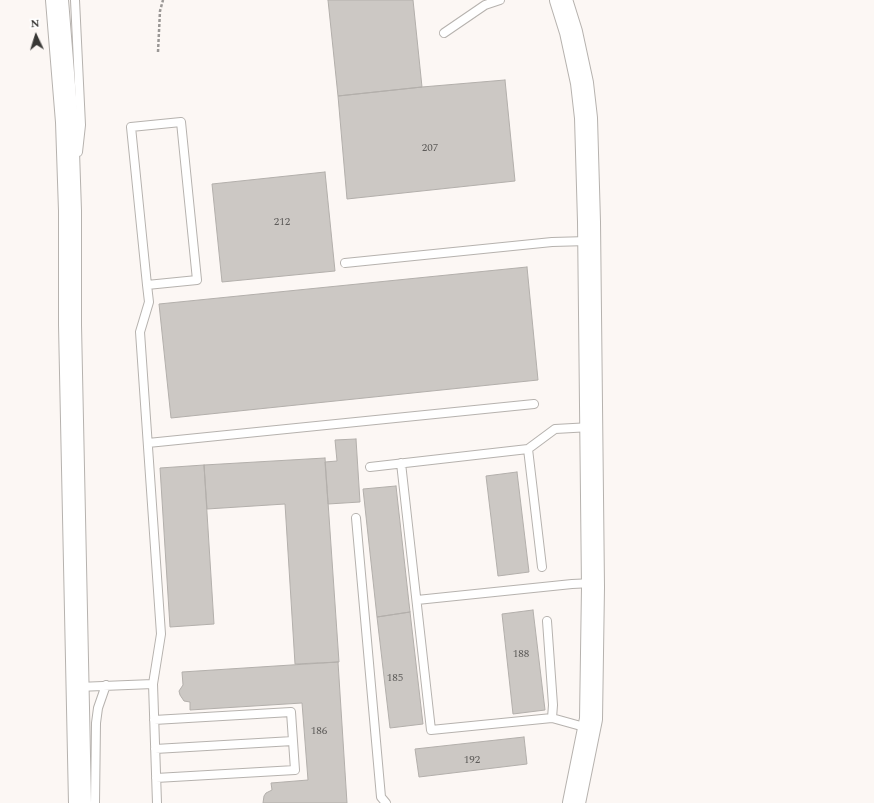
<!DOCTYPE html>
<html>
<head>
<meta charset="utf-8">
<style>
  body { margin:0 }
  #map { position:relative; width:874px; height:803px; overflow:hidden; background:#fcf7f4; font-family:Spectral,serif }
  canvas { display:block }
  .north { position:absolute; left:16px; top:16px; width:40px; height:40px; -webkit-text-stroke:3px #fff; paint-order:stroke; rotate:356deg; font-size:11px; font-weight:700; line-height:16px; text-align:center; color:#383735 }
  .north::after { content:''; display:block; margin:auto; width:14px; height:18px; background:#383735; clip-path:polygon(50% 0,100% 100%,50% 72%,0 100%) }
</style>
</head>
<body>
<div id="map">
<canvas width="874" height="803"></canvas>
<div class="north">N</div>
</div>
<script>
const c = document.querySelector('canvas').getContext('2d');
c.lineJoin = 'round';
function fill(path, color) {
  c.fillStyle = color;
  c.fill(path, 'evenodd');
}
function poly(rows) {
  const path = new Path2D();
  for (const r of rows) {
    path.moveTo(r[0], r[1]);
    for (let i = 2; i < r.length; i += 2) path.lineTo(r[i], r[i + 1]);
  }
  return path;
}
function stroke(path, color, width, dash) {
  c.strokeStyle = color;
  c.lineWidth = width;
  c.lineCap = dash ? 'butt' : 'round';
  c.setLineDash(dash || []);
  c.stroke(path);
}
function label(font, color, halo, rows, align = 'center') {
  c.font = font + ' Spectral,serif';
  c.lineWidth = 4;
  c.setLineDash([]);
  c.textBaseline = 'middle';
  c.strokeStyle = halo;
  c.fillStyle = color;
  for (const [text, x, y, turn = 0] of rows) {
    c.save();
    c.translate(x, y);
    c.rotate((+turn || 0) * Math.PI / 180);
    c.textAlign = isNaN(turn) ? turn : align;
    if (halo) c.strokeText(text, 0, 0);
    c.fillText(text, 0, 0);
    c.restore();
  }
}
const building = poly([
  [328,0,413,0,422,87,338,96,328,0],
  [505,80,515,181,347,199,338,96,422,87,505,80],
  [325,172,335,271,222,282,212,184,325,172],
  [527,267,538,380,171,418,159,304,527,267],
  [356,439,360,502,328,504,325,462,337,461,335,440,356,439],
  [325,458,339,662,295,664,285,504,207,509,204,465,325,458],
  [204,465,214,624,170,627,160,468,204,465],
  [517,472,529,572,498,576,486,476,517,472],
  [396,486,410,612,377,617,363,489,396,486],
  [533,610,545,710,513,714,502,614,533,610],
  [410,612,423,724,390,728,377,617,410,612],
  [338,662,347,803,263,803,264,796,266,793,272,790,271,783,308,780,302,703,190,710,190,702,184,701,180,695,179,691,183,685,182,672,338,662],
  [524,737,527,764,419,777,415,749,524,737]
]);
const path = poly([
  [158,52,160,11,163,0]
]);
const lane = poly([
  [75,0,81,125,78,152],
  [444,33,485,5,500,0],
  [345,263,552,242,588,241],
  [147,285,197,280,181,122,131,127,147,285,149,302,140,332,161,634,153,684,157,803],
  [148,443,534,404],
  [528,449,542,567],
  [401,463,431,730,552,718,588,728],
  [370,467,528,449,555,429,591,427],
  [356,518,381,797,386,803],
  [417,600,572,584,593,583],
  [547,621,553,705,552,718],
  [78,687,153,684],
  [154,720,291,712,295,770,156,778],
  [155,749,293,741],
  [95,803,96,723,98,708,106,685]
]);
const secondary = poly([
  [561,0,571,32,582,83,586,118,589,222,593,587,591,719,574,803]
]);
const primary = poly([
  [57,0,67,122,70,211,70,325,80,803]
]);
const numberNames = [
  ["207",430,149],
  ["212",282,223],
  ["188",521,655],
  ["185",395,679],
  ["186",319,732],
  ["192",472,761]
];
fill(building, '#ccc8c4');
stroke(building, '#b3afab', 1);
stroke(lane, '#b6b2ae', 10);
stroke(secondary, '#b6b2ae', 24);
stroke(primary, '#b6b2ae', 24);
stroke(path, '#9b9896', 2.5, [3, 2]);
stroke(lane, '#fff', 8);
stroke(secondary, '#fff', 22);
stroke(primary, '#fff', 22);
label('11px', '#5d5b59', null, numberNames);
</script>
</body>
</html>
